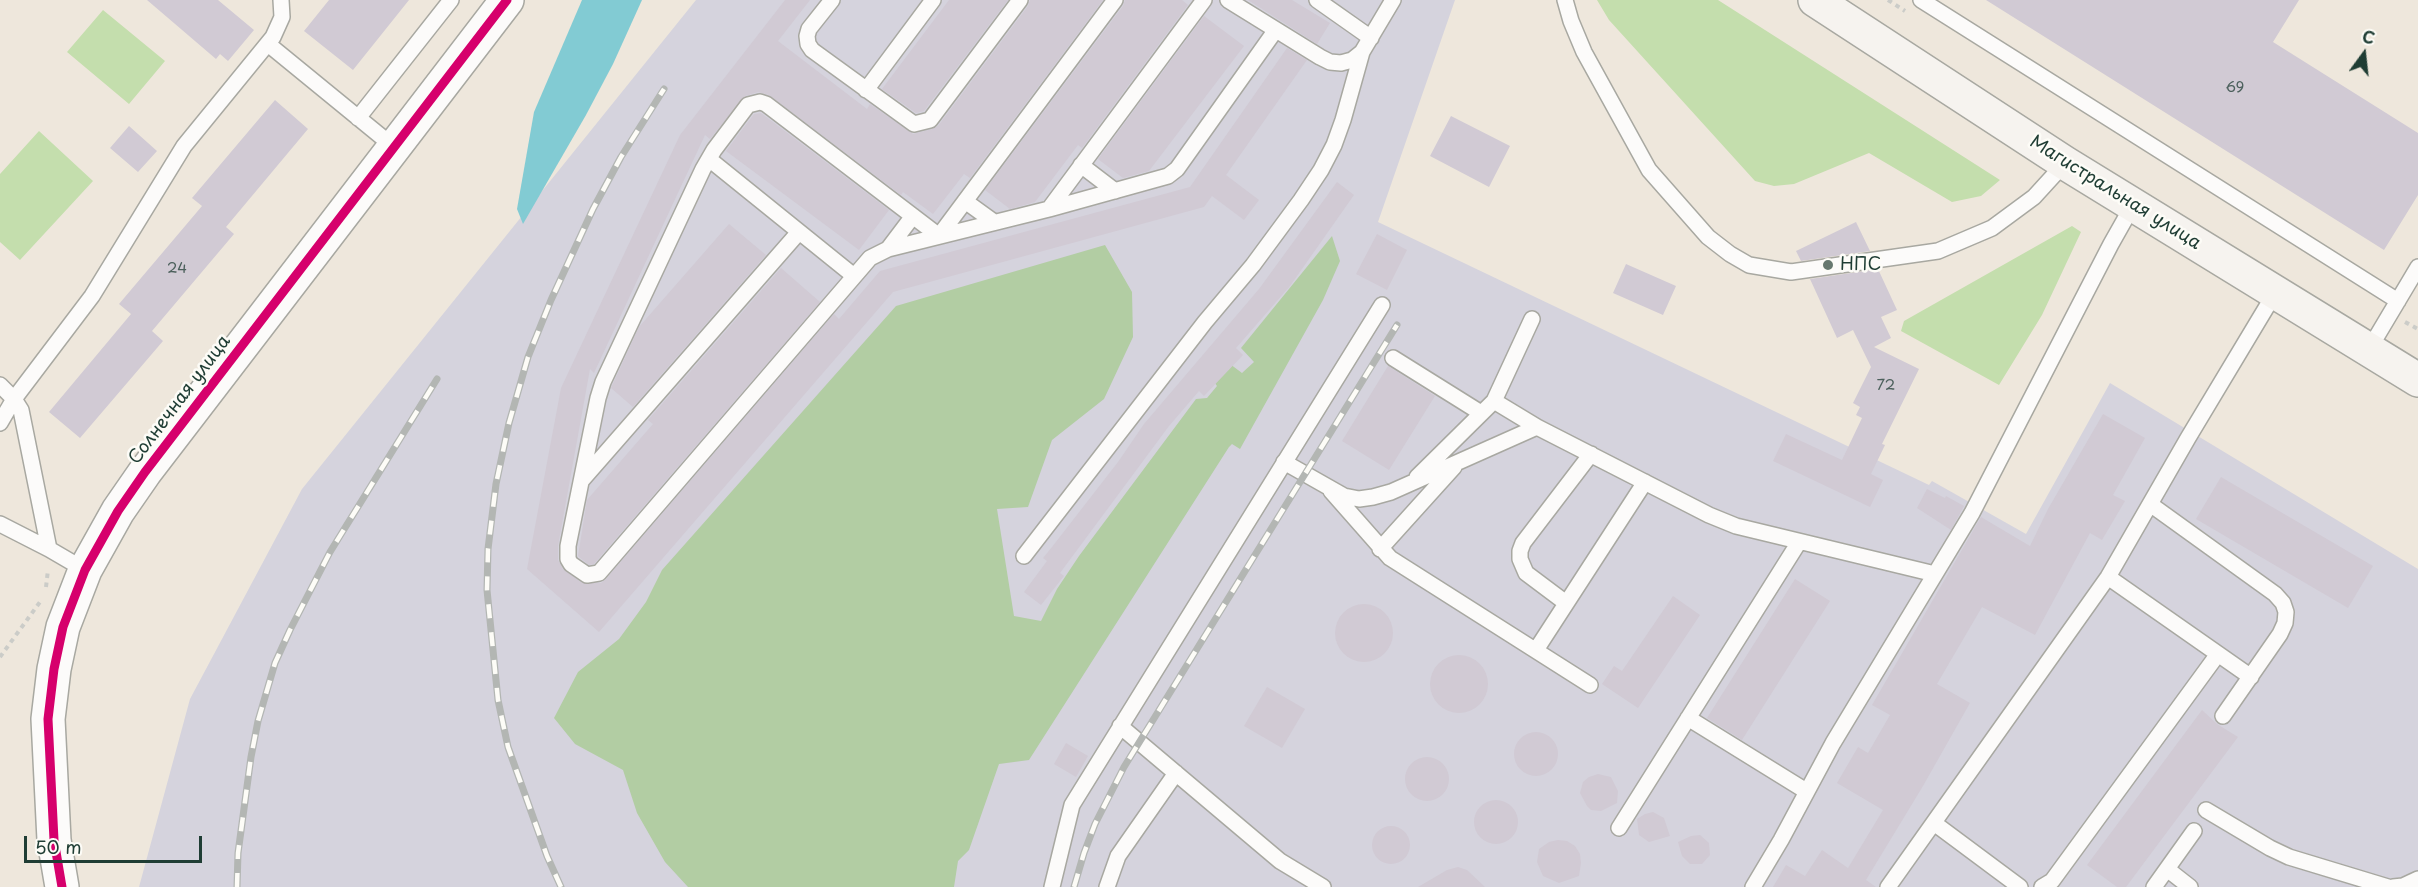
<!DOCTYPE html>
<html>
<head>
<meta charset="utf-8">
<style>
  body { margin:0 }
  #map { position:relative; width:2418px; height:887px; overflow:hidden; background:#eee7dc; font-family:"Playpen Sans",sans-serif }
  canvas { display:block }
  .north { position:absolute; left:2334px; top:24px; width:60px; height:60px; -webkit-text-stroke:4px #fdfcf7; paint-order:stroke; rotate:15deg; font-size:16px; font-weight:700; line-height:24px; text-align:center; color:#1f3d34 }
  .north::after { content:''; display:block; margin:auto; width:21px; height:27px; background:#1f3d34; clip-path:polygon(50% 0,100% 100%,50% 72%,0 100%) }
  .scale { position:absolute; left:24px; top:836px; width:178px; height:27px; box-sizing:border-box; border:3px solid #1f3d34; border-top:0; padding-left:8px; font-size:18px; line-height:21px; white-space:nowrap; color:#1f3d34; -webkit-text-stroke:4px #fdfcf7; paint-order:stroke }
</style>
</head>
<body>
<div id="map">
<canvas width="2418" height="887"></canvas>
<div class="north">С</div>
<div class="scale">50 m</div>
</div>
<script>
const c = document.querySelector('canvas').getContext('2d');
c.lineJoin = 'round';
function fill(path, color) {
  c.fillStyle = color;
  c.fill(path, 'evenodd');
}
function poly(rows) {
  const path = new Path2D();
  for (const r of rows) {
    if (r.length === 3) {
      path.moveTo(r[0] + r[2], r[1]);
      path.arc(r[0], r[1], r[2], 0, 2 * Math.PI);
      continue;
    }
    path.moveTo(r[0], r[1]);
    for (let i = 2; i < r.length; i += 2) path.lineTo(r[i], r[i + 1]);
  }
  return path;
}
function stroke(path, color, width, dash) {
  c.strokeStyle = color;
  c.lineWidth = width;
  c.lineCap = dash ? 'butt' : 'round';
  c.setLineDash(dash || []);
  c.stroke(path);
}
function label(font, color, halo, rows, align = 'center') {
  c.font = font + ' "Playpen Sans",sans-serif';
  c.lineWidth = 5;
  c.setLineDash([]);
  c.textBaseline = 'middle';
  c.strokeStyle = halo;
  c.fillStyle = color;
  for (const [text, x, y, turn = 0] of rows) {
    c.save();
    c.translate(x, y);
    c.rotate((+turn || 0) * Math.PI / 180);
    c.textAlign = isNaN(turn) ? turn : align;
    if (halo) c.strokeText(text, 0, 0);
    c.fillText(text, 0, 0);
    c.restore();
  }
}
const industrial = poly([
  [696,0,1455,0,1378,222,1929,485,1932,481,2026,534,2110,383,2418,569,2418,887,139,887,190,699,302,489]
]);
const green = poly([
  [1597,0,1718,0,2000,180,1981,196,1952,202,1869,153,1794,184,1774,186,1755,181,1609,20],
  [103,10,165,61,129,104,67,52],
  [39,131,93,181,20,260,0,242,0,174],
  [2072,226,2081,232,2042,315,1999,385,1901,331,1904,321]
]);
const forest = poly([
  [1332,236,1340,261,1323,300,1240,449,1232,444,1229,447,1029,760,999,764,969,850,958,861,954,887,688,887,665,862,637,813,623,770,575,744,554,718,578,672,619,639,646,602,662,570,896,306,1105,245,1132,292,1133,337,1104,399,1052,440,1028,507,997,509,1014,616,1041,621,1057,589,1079,556,1196,399,1207,398,1217,386,1213,380,1230,364,1242,373,1254,362,1241,348]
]);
const water = poly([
  [582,0,642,0,613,64,586,115,523,224,517,209,534,112]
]);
const building = poly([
  [147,0,218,0,254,30,228,61,220,54,216,59],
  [329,0,409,0,353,70,304,31],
  [785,0,810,0,778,41,867,109,870,104,913,134,932,129,938,126,1028,6,1030,0,1103,0,970,178,964,174,933,214,903,192,901,195,769,95,758,92,745,96,710,139,705,135,594,373,590,369,558,546,558,560,563,569,582,583,601,583,606,579,834,314,839,319,880,271,1190,187,1287,48,1307,60,1226,175,1259,200,1244,220,1212,196,1204,207,893,292,599,632,527,569,561,388,680,135],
  [949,0,1008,0,924,111,916,113,882,89],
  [1125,0,1182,0,1188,5,1082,148,1078,145,1035,202,1010,209,985,190,1123,6],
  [1248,0,1292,0,1330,23,1317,44],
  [1986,0,2299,0,2273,42,2418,133,2418,195,2384,250],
  [1204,16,1244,46,1149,171,1123,178,1098,159],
  [275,100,308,129,226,227,234,234,152,331,163,341,80,438,49,412,131,314,119,304,202,206,192,198],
  [761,113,889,210,859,250,726,151,754,114],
  [1451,116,1510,146,1489,187,1430,156],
  [129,126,157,151,138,172,110,148],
  [1337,182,1354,195,1290,286,1236,348,1243,355,1204,396,1199,391,1169,426,1060,573,1064,576,1041,605,1024,592,1047,561,1043,558,1052,547,1118,462,1144,424,1259,289],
  [1856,222,1870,251,1801,261,1796,251],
  [729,224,766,255,633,407,611,388,639,327],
  [1377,234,1407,250,1387,290,1356,274],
  [1626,264,1676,286,1663,315,1613,293],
  [781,268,820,302,594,564,589,565,578,556,587,500,653,424,648,420],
  [1878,269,1897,310,1881,317,1891,338,1874,347,1919,369,1882,444,1885,445,1871,474,1883,480,1870,507,1773,461,1786,434,1842,460,1862,418,1856,415,1860,407,1853,403,1871,367,1853,330,1837,338,1810,279],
  [1388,366,1435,396,1389,470,1342,441],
  [2103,414,2145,438,2113,495,2125,501,2102,540,2090,533,2035,635,1982,607,1937,684,1970,703,1923,786,1866,880,1876,887,1773,887,1786,865,1805,876,1822,850,1848,868,1883,810,1837,783,1858,747,1868,753,1890,715,1872,705,1981,517,2030,546,2048,509],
  [2221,477,2373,566,2348,608,2196,519],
  [1927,489,1945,498,1946,496,1964,506,1951,530,1917,508],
  [1795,579,1830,601,1742,740,1707,718],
  [1673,596,1700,615,1638,708,1602,684,1614,666,1622,671],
  [1364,633,29],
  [1459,684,29],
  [1267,687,1305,709,1282,748,1244,726],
  [2202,710,2217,724,2238,737,2126,887,2117,887,2087,865],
  [1536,754,22],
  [1066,743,1088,756,1076,777,1054,764],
  [1427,779,22],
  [1598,774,1611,777,1618,791,1617,803,1601,811,1591,810,1587,806,1580,793,1583,782,1589,777],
  [1496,822,22],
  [1653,812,1664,818,1670,836,1649,842,1639,835,1637,819,1645,814],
  [1391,845,19],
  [1700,835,1709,843,1710,855,1702,864,1690,864,1682,856,1678,842,1691,836],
  [1558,840,1567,841,1575,846,1580,854,1581,863,1579,876,1559,883,1543,876,1537,862,1539,849,1549,842],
  [1458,867,1467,870,1485,887,1418,887,1447,870]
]);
const path = poly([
  [1888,0,1905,11],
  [2405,322,2418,329],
  [46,587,48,570],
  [0,657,40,602]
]);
const service = poly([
  [832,0,809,29,807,36,808,44,812,50,914,124,930,120,1020,0],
  [1115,0,939,236,766,104,760,102,748,105,714,150,703,169,603,382,598,398,568,546,568,559,571,564,587,575,599,573,870,258,888,249,1049,209,1168,176,1177,169,1275,31],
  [1228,0,1320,57,1330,62,1341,63,1352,60,1362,52,1393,0],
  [1317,0,1371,38],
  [1565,0,1571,21,1584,52,1649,170,1708,237,1730,254,1749,265,1791,272,1938,251,1992,228,2034,197,2065,163],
  [1921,0,2398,301],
  [268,44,394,147],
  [866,90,933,0],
  [358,118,451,0],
  [709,159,854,276],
  [1081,165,1115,191],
  [965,201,994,222],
  [1049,209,1204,0],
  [888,249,913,216],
  [1532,319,1494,401,1537,427],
  [2368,351,2418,267],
  [1393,358,1481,413],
  [0,385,14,399,21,410,49,549,85,570],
  [0,423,14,399,92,296,184,146,273,37,282,17,281,0],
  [1284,462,1344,496,1359,499,1373,497,1391,492,1537,427,1709,515,1736,526,1935,574],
  [1417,477,1494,401],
  [582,480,799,232],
  [1331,491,1390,558,1590,685],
  [2150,504,2275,594,2283,603,2286,612,2285,623,2280,634,2223,716],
  [0,524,49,549],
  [1380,549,1454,467],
  [1024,556,1205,322,1253,265,1301,200,1321,170,1334,145,1343,120,1362,52],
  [2108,577,2251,677],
  [1566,603,1526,573,1520,559,1520,551,1523,543,1591,454],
  [1536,650,1645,482],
  [1688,718,1806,791],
  [1120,726,1280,861,1323,887],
  [2206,810,2270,848,2289,857,2388,887],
  [1934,823,2020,887],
  [1619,828,1799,542],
  [2167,869,2190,887],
  [1052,887,1072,805,1382,305],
  [1107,887,1118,856,1176,773],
  [1753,887,1781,840,1833,743,1972,513,2111,244,2133,205],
  [1888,887,2108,577,2188,438,2275,293],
  [2042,887,2052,881,2218,654],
  [2154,887,2194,831],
  [2393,887,2403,886,2418,879]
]);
const tertiary = poly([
  [62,887,54,840,48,719,54,669,63,627,85,570,118,511,145,472,507,0]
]);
const secondary = poly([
  [1815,0,2065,163,2418,380]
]);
const rail = poly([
  [237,887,238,853,251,757,258,721,275,663,290,630,330,552,437,379],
  [561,887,547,856,508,747,498,700,487,590,488,549,496,484,509,423,528,357,551,300,593,209,621,157,664,89],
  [1074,887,1084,853,1095,824,1124,767,1397,325]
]);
const cycleway = poly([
  [62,887,54,840,48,719,54,669,63,627,85,570,118,511,145,472,507,0]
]);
const markers = [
  [1828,265,6,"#67786f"]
];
const numberNames = [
  ["69",2235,88],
  ["24",177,269],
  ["72",1886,386]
];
const streetNames = [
  ["Магистральная улица",2115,193,32],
  ["Солнечная улица",180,400,-53]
];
const poiNames = [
  ["НПС",1840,265]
];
fill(industrial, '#d5d3dd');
fill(green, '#c4dead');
fill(forest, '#b2cda3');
fill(water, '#82cbd3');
fill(building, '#d1cad4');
stroke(service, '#a8a8a1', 18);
stroke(tertiary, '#a8a8a1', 36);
stroke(secondary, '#a8a8a1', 36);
stroke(path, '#cbccc8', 4, [4.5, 4.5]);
stroke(service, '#fcfbfa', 15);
stroke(tertiary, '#fcfbfa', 33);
stroke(secondary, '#f6f3ef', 33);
stroke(rail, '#b3b6b3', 7);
stroke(rail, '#fdfcf7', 4.5, [14]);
stroke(cycleway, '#d6006c', 9);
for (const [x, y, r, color] of markers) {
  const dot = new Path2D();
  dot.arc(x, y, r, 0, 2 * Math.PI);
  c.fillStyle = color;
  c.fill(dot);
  stroke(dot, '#fdfcf7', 2);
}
label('15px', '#4c605c', null, numberNames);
label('18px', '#1f3d34', '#fdfcf7', streetNames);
label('18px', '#1f3d34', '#fdfcf7', poiNames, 'left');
</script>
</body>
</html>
